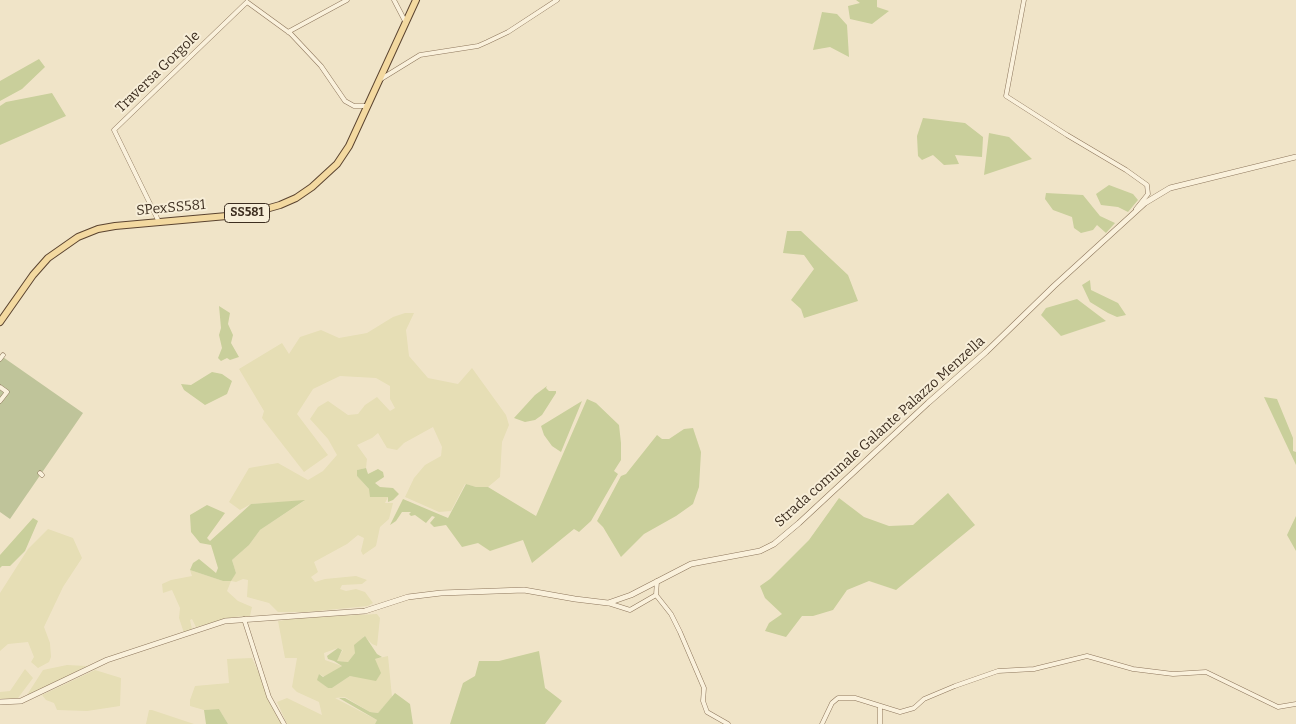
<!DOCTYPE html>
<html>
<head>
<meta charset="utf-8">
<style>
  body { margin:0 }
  canvas { display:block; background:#f0e4c8 }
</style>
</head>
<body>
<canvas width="1296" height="724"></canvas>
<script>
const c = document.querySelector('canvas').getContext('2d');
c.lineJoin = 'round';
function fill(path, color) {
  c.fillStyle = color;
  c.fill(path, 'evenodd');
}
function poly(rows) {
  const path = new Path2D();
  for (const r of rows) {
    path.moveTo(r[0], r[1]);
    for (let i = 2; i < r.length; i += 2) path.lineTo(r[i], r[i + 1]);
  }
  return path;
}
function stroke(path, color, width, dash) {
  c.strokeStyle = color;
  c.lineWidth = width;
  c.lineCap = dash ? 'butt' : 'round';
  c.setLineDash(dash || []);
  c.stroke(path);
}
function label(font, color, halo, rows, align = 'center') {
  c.font = font + ' Bitter,serif';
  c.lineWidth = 4;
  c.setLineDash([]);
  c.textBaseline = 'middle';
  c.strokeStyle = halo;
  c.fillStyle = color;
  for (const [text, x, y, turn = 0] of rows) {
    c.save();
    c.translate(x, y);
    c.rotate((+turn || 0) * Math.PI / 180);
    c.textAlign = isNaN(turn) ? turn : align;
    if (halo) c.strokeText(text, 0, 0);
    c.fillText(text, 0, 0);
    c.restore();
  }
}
const farmland = poly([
  [405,313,414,313,406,330,409,356,428,378,458,384,472,368,506,415,509,425,502,442,500,477,488,487,476,487,465,484,451,511,439,512,405,497,414,478,425,465,441,456,442,447,433,427,404,443,397,450,387,448,378,433,372,438,357,445,367,459,366,468,357,470,357,476,369,489,388,497,385,503,393,503,389,519,380,527,376,546,363,555,361,551,364,538,358,535,347,544,314,562,318,572,311,577,315,582,325,579,356,576,367,580,362,584,342,585,340,589,346,591,356,589,365,592,373,603,368,606,307,612,278,612,269,603,247,597,248,580,243,579,236,582,231,581,227,591,238,601,252,607,250,616,233,617,196,627,192,619,190,620,192,629,184,633,179,618,180,608,172,590,163,593,162,584,171,580,192,576,190,570,223,581,236,573,232,560,249,545,260,530,304,501,251,504,240,510,229,502,249,468,278,463,308,480,323,471,337,455,328,439,310,419,318,407,328,401,348,415,358,414,365,405,377,397,390,411,395,408,390,399,390,386,376,378,340,376,313,389,297,414,328,455,304,472,262,418,264,411,239,369,282,343,289,354,300,337,321,330,339,338,367,333,393,317],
  [48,529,73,538,82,558,63,587,44,627,50,643,51,657,49,662,38,668,31,662,34,657,28,642,8,644,0,651,0,593,28,549],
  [377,614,380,618,377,646,372,644,364,636,355,653,348,662,336,661,343,650,338,648,324,653,325,660,342,666,325,677,319,674,318,680,328,688,332,688,350,676,361,677,375,659,388,656,392,697,378,713,370,712,345,697,335,698,377,720,375,724,287,724,277,702,287,698,322,715,319,702,297,692,292,687,297,658,285,658,278,621,299,618],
  [252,658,282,724,228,724,219,709,204,710,190,706,190,700,195,686,229,683,227,659],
  [67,665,87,666,25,698,43,670],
  [25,669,33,678,18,698,0,699,0,692,10,691],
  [95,670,121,678,120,706,87,711,57,710,54,703,46,700,42,695],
  [149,710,152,710,194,724,146,724]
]);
const green = poly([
  [856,0,877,0,877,7,889,11,872,24,850,19,848,6,860,3],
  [822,12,837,14,847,25,849,57,830,47,813,50],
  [39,59,45,67,22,89,0,101,0,81],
  [52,93,66,116,0,145,0,106,6,102],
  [923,118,965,123,983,137,982,157,955,155,959,164,944,165,933,155,922,160,918,156,917,136],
  [989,133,1009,137,1032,159,984,175],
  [1109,185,1133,194,1138,200,1128,212,1118,207,1101,205,1096,194],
  [1046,193,1083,195,1100,216,1115,223,1106,233,1097,225,1093,230,1081,233,1074,228,1072,217,1053,210,1045,199],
  [787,231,801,231,848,275,858,301,804,318,801,309,791,300,814,269,804,255,783,253],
  [1090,280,1091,290,1118,303,1126,315,1117,317,1108,313,1090,302,1082,285],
  [1077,299,1106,321,1061,336,1041,315,1046,308],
  [219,306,230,313,228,324,233,335,231,343,239,357,230,360,227,358,221,361,218,358,222,348,219,335,221,328],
  [212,372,222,374,232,381,227,394,205,405,184,390,181,384,191,385],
  [547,386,546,388,549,391,556,391,556,393,542,415,535,420,525,422,514,418,535,395],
  [1264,397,1277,399,1293,438,1293,451,1296,452,1296,465],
  [587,399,596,403,619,425,621,443,621,460,614,471,618,474,591,521,579,532,574,529,532,563,523,540,490,551,478,543,462,547,446,525,434,527,430,523,435,517,432,516,426,523,415,515,411,516,409,514,411,512,402,512,396,521,390,525,403,499,448,518,466,484,476,487,488,487,536,516],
  [582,401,561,452,552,446,544,435,541,426],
  [693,428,701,452,699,487,693,504,676,516,644,534,621,557,603,527,597,521,621,476,626,474,657,435,662,439,669,439,684,429],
  [366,468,368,474,378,469,383,472,384,477,375,483,380,487,393,488,399,494,393,500,388,502,388,497,370,497,369,489,357,476,357,470],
  [948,493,975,525,896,590,869,581,847,590,833,610,813,616,802,616,786,637,765,631,769,623,782,614,765,598,760,586,770,579,809,540,839,498,864,517,889,526,913,525],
  [305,500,260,530,249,545,232,560,236,573,231,581,223,581,190,570,193,563,199,559,216,573,218,568,211,545,200,543,191,532,190,515,207,505,225,513,207,538,210,541,251,504],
  [1296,516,1296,551,1287,535],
  [33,518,38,521,25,551,10,566,2,566,0,568,0,555],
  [365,636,377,654,382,657,375,659,381,673,376,681,350,676,332,688,328,688,317,680,319,674,323,677,342,666,334,661,328,659,327,656,338,648,342,650,337,661,348,662,355,653,354,645],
  [539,651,545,688,562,701,545,724,450,724,463,683,475,676,479,661,499,661],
  [395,693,410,704,413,724,375,724,377,720,339,698,345,698,370,712,378,713],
  [219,709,228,724,206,724,204,710]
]);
const cemetery = poly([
  [0,355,83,413,10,519,0,512]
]);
const minor = poly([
  [394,0,406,23],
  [1024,0,1006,96,1067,135,1126,170,1147,185,1148,194,1136,209],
  [247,2,291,34,321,66,345,101,354,106,368,106],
  [288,32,347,0],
  [381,79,420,55,478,46,487,42,508,32,557,0],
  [159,222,114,130,247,2],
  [0,359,3,355],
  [0,387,7,392,0,401],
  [40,473,42,475],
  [656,595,657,581],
  [608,603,630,610,656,595,671,614,680,632,704,688,703,701,707,712,728,724],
  [244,619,269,697,284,724],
  [822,724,832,703,838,698,855,698,900,712,914,708,924,699,955,686,998,671,1034,669,1087,656,1133,669,1173,674,1206,672,1278,707,1296,704],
  [880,724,880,706]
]);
const tertiary = poly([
  [0,702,21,701,107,660,225,621,365,611,408,597,441,593,524,590,575,599,608,603,631,595,691,564,760,551,774,544,799,523,928,403,986,352,1054,286,1145,203,1170,188,1296,157]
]);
const primary = poly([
  [0,322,33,275,48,258,78,237,98,229,115,226,238,215,259,211,280,205,296,198,312,187,337,164,349,146,416,0]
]);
const shields = [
  [247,213,45]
];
const shieldNames = [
  ["SS581",247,213]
];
const streetNames = [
  ["Traversa Gorgole",158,72,-44],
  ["SPexSS581",171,208,-5],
  ["Strada comunale Galante Palazzo Menzella",880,432,-42]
];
fill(farmland, '#e6deb5');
fill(green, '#c9cf9b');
fill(cemetery, '#bfc49a');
stroke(minor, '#8d765c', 5);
stroke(tertiary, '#8d765c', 6);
stroke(primary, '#5b4430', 8);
stroke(minor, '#faf1dc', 4);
stroke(tertiary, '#faf1dc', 5);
stroke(primary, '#f3d9a0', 6);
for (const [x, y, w] of shields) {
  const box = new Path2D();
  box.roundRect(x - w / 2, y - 9.5, w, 19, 4);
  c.fillStyle = '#f7eed8';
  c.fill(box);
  stroke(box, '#3d2e20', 1);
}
label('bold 12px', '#3d2e20', null, shieldNames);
label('14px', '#3d2e20', '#f7eed8', streetNames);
</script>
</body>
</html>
